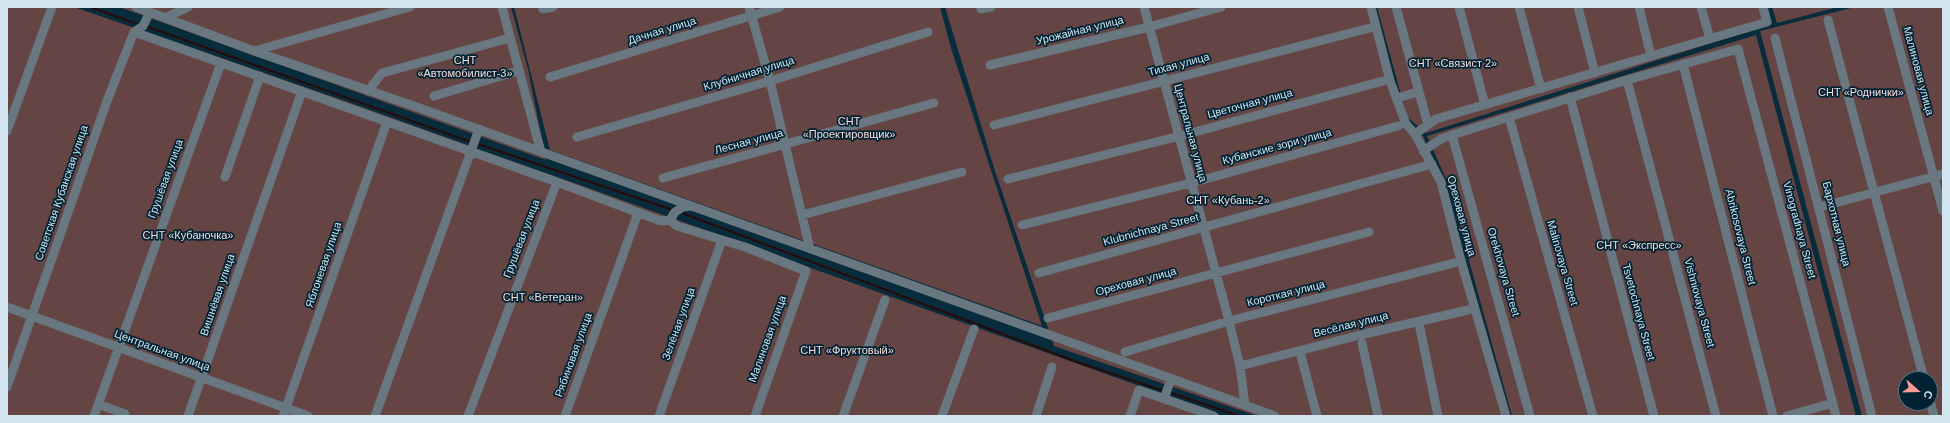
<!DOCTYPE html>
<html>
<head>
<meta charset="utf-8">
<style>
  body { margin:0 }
  #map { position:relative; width:1950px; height:423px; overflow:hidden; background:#082c3c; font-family:Arial,sans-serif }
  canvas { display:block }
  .frame { position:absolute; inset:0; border:8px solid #d1e4ef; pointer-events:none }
  .north { position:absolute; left:1898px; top:371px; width:40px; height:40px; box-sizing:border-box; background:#002232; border:1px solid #54707e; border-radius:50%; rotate:110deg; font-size:11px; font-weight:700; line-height:16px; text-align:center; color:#d1e4ef }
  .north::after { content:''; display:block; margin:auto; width:14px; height:18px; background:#f59c96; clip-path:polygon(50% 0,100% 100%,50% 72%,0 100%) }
</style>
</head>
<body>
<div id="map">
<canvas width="1950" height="423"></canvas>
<div class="frame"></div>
<div class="north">С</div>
</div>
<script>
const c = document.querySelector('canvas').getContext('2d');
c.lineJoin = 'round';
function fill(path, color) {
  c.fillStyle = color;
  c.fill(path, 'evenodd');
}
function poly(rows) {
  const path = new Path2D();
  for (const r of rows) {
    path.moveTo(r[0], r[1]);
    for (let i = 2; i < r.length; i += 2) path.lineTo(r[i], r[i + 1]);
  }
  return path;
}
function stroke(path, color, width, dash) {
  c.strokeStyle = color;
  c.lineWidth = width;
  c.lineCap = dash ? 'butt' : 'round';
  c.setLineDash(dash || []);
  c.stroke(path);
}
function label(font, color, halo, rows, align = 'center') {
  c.font = font + ' Arial,sans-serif';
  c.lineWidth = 3.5;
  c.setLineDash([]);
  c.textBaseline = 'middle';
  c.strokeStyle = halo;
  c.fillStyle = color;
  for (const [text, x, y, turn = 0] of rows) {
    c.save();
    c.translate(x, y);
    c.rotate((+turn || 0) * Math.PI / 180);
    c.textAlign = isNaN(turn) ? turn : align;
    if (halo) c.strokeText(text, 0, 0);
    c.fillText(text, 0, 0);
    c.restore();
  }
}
const green = poly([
  [7,7,74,7,345,101,470,146,371,416,7,416],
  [119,7,511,7,528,69,546,160],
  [514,7,940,7,951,48,1042,326,550,150],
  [945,7,1374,7,1406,122,1423,136,1447,193,1509,416,1257,416,1054,346,995,171],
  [1377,7,1767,7,1772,24,1426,133,1407,117],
  [1772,7,1838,7,1777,23],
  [1855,7,1943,7,1943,416,1862,416,1760,31],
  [1906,379,1930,379,1930,403,1906,403],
  [1756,35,1856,416,1512,416,1447,181,1427,136],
  [471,147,591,189,1223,416,373,416]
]);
const stream = poly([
  [90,7,137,24],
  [148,27,471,142],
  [478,144,670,209],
  [682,213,1077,362,1164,391],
  [1168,392,1239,416]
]);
const minor = poly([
  [136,7,254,51,414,106,1275,416],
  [502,7,541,152],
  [749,7,770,81,810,249],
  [1144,7,1229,321,1240,366,1245,405],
  [1371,7,1390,81,1406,124,1415,134,1441,182,1461,261,1506,416],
  [1396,7,1428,125],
  [1459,7,1485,105],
  [1519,7,1541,89],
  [1578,7,1595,73],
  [1639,7,1651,56],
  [1701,7,1710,39],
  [1888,7,1943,211],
  [543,9,553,7],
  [981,9,991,7],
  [165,18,188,7],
  [1828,20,1924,379],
  [134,32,557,182,658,220,663,221,670,220,677,226,745,247,806,271,755,416],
  [1775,38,1872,416],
  [254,51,410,7],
  [1683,64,1773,416],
  [990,65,1149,27,1221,7],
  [550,77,780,7],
  [1627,80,1716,416],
  [368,91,382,73,510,38],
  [434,96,518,71],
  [1570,97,1654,416],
  [1397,98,1418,92],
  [1509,117,1593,416],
  [994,125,1370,28],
  [7,131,52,7],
  [1415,134,1436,119,1767,22,1763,7],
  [1452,135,1530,416],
  [577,137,770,81,928,32],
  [1423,151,1441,139,1452,135,1627,80,1738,49,1836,416],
  [225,177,260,76],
  [663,178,934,103],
  [1008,179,1180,136,1383,81],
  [1820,207,1943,174],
  [802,215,962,172],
  [670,220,675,212,683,207,691,206],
  [1022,225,1191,183,1398,126],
  [1039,273,1432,164],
  [7,307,308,416],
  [1048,318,1369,232],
  [1420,328,1438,416],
  [1362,343,1378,416],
  [1125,352,1229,321,1454,263],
  [1301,356,1317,416],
  [1240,366,1360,335,1468,310],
  [7,387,107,101,134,32,143,26,150,12],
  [1164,399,1171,379],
  [1930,401,1934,416],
  [98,404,125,414],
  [94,416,221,63],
  [188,416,302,91],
  [283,416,387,122],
  [375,416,479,129],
  [468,416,557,182],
  [565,416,638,213],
  [659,416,722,240],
  [843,416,885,300],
  [942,416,974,329],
  [1036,416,1052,367],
  [1130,416,1139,390,1214,416],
  [1787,416,1833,403]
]);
const streetNames = [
  ["Дачная улица",662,31,-17],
  ["Урожайная улица",1080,31,-14],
  ["Тихая улица",1179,65,-15],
  ["Малиновая улица",1918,71,75],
  ["Клубничная улица",749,74,-17],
  ["Цветочная улица",1250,104,-15],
  ["Центральная улица",1190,133,75],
  ["Лесная улица",749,142,-15],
  ["Кубанские зори улица",1277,147,-15],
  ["Грушёвая улица",166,179,-70],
  ["Советская Кубанская улица",62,193,-71],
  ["Ореховая улица",1461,216,75],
  ["Бархотная улица",1836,224,76],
  ["Klubnichnaya Street",1151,230,-15],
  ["Vinogradnaya Street",1799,230,75],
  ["Abrikosovaya Street",1740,237,76],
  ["Грушёвая улица",522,239,-69],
  ["Malinovaya Street",1562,263,74],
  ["Яблоневая улица",324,265,-71],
  ["Orekhovaya Street",1503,272,74],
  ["Ореховая улица",1136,282,-15],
  ["Короткая улица",1286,294,-14],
  ["Вишнёвая улица",218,295,-71],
  ["Vishniovaya Street",1699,303,75],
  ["Tsvetochnaya Street",1638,312,75],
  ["Зелёная улица",679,324,-70],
  ["Весёлая улица",1351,325,-14],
  ["Малиновая улица",768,339,-70],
  ["Центральная улица",162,351,20],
  ["Рябиновая улица",574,355,-70]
];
const parkNames = [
  ["СНТ",465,61],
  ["«Автомобилист-3»",465,74],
  ["СНТ «Связист 2»",1453,64],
  ["СНТ «Роднички»",1861,93],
  ["СНТ",849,122],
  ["«Проектировщик»",849,135],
  ["СНТ «Кубань-2»",1228,201],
  ["СНТ «Кубаночка»",188,236],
  ["СНТ «Экспресс»",1639,246],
  ["СНТ «Ветеран»",543,298],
  ["СНТ «Фруктовый»",847,351]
];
fill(green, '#644543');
stroke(stream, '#270b0a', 2);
stroke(minor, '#687780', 9);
label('11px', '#d1e4ef', '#002232', streetNames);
label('11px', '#f8dcd9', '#002232', parkNames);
</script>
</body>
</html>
